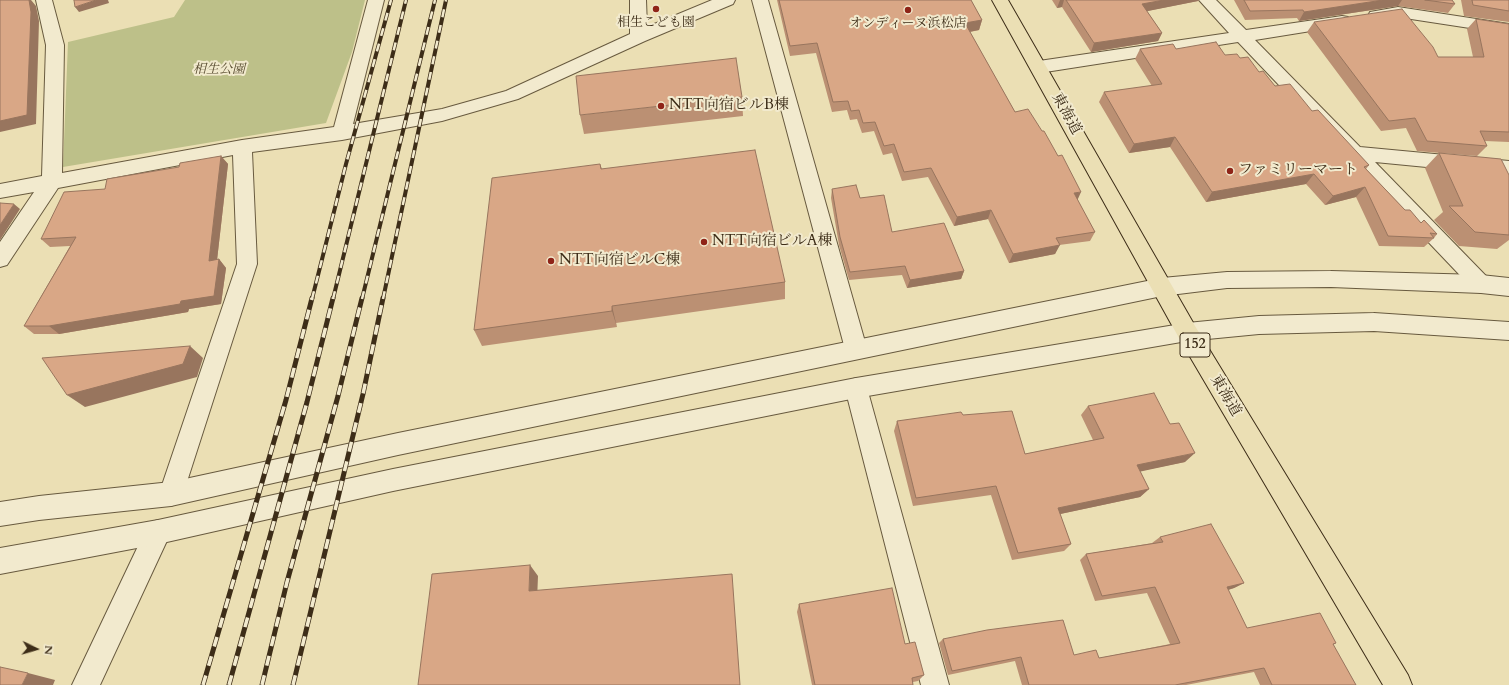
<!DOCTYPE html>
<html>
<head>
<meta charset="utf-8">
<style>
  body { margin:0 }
  #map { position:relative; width:1509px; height:685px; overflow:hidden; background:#ebdfb4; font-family:Cardo,serif }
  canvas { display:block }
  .north { position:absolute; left:16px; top:629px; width:40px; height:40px; -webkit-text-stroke:3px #f2eace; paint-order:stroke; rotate:95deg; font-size:11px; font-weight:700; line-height:16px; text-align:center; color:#3d2d18 }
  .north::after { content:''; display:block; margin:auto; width:14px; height:18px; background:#3d2d18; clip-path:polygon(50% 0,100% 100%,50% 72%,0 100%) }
</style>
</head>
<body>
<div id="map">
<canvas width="1509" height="685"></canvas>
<div class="north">N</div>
</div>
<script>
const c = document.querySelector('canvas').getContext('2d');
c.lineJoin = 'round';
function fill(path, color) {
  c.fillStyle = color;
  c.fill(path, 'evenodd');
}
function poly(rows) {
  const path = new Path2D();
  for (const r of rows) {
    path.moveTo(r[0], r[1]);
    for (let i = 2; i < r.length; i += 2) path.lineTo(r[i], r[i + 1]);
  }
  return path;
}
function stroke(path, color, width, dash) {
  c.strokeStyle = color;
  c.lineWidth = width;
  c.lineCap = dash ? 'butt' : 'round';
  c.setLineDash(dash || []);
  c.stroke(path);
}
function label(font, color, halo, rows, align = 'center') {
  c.font = font + ' Cardo,"Noto Serif JP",serif';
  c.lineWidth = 4;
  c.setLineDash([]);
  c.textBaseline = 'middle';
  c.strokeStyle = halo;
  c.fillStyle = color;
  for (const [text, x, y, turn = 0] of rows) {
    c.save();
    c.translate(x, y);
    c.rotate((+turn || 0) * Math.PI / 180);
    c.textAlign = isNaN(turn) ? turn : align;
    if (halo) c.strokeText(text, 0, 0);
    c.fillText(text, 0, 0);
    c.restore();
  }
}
const green = poly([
  [185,0,365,0,352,52,326,123,63,167,68,42,174,17]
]);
const minor = poly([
  [36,0,52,0,64,45,62,173,242,140,334,127,368,0,384,0,353,124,442,109,506,91,630,34,630,0,646,0,647,27,712,0,735,0,733,4,645,41,518,99,442,121,342,140,252,152,257,264,183,494,180,502,171,506,162,502,159,494,237,264,233,155,58,188,7,265,0,267,0,242,34,192,0,198,0,184,42,176,46,45,36,0],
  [752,0,768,0,867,349,864,356,856,358,848,356,845,349,752,0],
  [1199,0,1216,0,1246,30,1342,16,1348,17,1350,21,1348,25,1342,26,1255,40,1360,147,1509,161,1509,175,1375,162,1488,278,1492,284,1488,290,1481,293,1474,290,1238,42,1039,73,1033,71,1030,67,1033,63,1039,61,1229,33,1199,0],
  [1398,7,1509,24,1509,34,1398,17,1376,21,1370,20,1368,16,1370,12,1398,7],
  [856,378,864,381,867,388,949,685,921,685,845,388,848,381,856,378],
  [158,520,167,523,171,532,100,685,72,685,149,523,158,520]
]);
const tertiary = poly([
  [1331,271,1481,275,1509,278,1509,296,1481,293,1331,287,1227,288,1162,296,398,455,171,506,39,520,0,526,0,502,39,496,171,482,398,433,1162,278,1227,272,1331,271],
  [1374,313,1509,322,1509,340,1374,331,1259,334,1187,341,856,398,393,491,158,544,0,574,0,548,158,520,393,469,856,378,1187,323,1259,316,1374,313]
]);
const trunk = poly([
  [992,0,1008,0,1195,326,1408,675,1412,685,1383,685,1179,338,992,0]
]);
const railFar1 = poly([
  [312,299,346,164,391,0],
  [333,299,406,0],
  [362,299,435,0],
  [383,299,446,0]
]);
const rail = poly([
  [203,685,286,400,312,298],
  [229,685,307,402,333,298],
  [262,685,287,582,338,396,362,298],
  [293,685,363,394,383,298]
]);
const wall = poly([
  [777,0,971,0,982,20,979,30,970,32,1015,112,1077,199,1095,232,1090,241,1059,245,1055,254,1009,263,988,219,954,226,928,177,902,181,892,153,883,155,874,131,862,133,857,119,850,120,847,110,832,112,816,53,790,56],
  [1052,0,1199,0,1198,1,1147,11,1162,33,1158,41,1091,52,1062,7,1057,8],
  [1234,0,1452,0,1455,4,1448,13,1398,6,1299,21,1297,18,1245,20],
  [1461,0,1509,0,1509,22,1464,16],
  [1476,19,1509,24,1509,142,1485,141,1487,146,1477,156,1417,151,1406,128,1381,131,1307,32,1314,22,1438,57,1473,57,1467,29],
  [1140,49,1176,49,1225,55,1240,58,1259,72,1275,86,1312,111,1369,165,1366,169,1405,210,1421,223,1437,234,1434,238,1424,247,1379,246,1356,197,1325,205,1306,184,1206,202,1170,147,1129,153,1099,102,1104,92,1152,86,1135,59],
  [742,97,743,116,584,134,580,115],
  [1439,153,1509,175,1509,240,1497,249,1459,246,1434,220,1443,212,1425,168],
  [221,156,228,164,217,260,219,259,226,268,221,304,189,309,188,312,59,334,34,334,24,326,70,246,50,247,41,239,105,189],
  [600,164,602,169,785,282,785,299,616,323,617,327,482,346,474,330],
  [832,189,860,198,892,232,964,271,961,279,907,288,902,275,849,280,839,245,831,198],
  [1088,406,1170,424,1185,462,1140,471,1149,489,1140,497,1060,514,1071,544,1064,551,1012,560,991,495,913,506,894,431,897,421,963,415,1025,454,1093,440,1081,415],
  [1160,537,1244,583,1234,588,1228,590,1247,628,1336,643,1333,645,1356,685,1260,685,1254,672,1186,685,1022,685,1015,661,948,675,939,643,943,639,1099,658,1170,644,1147,593,1095,601,1080,560,1086,554,1153,543,1152,543],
  [799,604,905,644,924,675,918,681,913,682,913,685,812,685,797,612]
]);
const shadedWall = poly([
  [29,0,31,0,36,6,39,21,36,124,0,132,0,121],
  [96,0,108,0,109,3,79,12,75,7],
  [1060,0,1064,0,1062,7,1057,8],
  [1164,0,1199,0,1198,1,1138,13,1142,4],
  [1383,0,1402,0,1398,6,1299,21,1304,12],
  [982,20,979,30,963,33,965,23],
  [1162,33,1158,41,1091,52,1094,43],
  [1175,137,1170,147,1129,153,1134,144],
  [221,156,228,164,216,269,209,261],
  [1314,174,1306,184,1206,202,1212,192],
  [1365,187,1356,197,1325,205,1333,196],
  [1081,192,1077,201,1074,193],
  [14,204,20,209,0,240,0,225],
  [991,210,988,219,954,226,957,217],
  [1060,245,1055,254,1009,263,1013,254],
  [219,259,226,268,221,304,189,309,188,312,59,334,49,326,181,301],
  [964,271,961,279,907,288,910,280],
  [612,306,616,323,617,327,612,311],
  [190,346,203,358,197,377,85,407,67,395],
  [1195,453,1185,462,1129,474,1137,465],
  [1149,489,1140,497,1051,516,1058,508],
  [530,565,538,576,537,601,529,591],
  [1244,583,1234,588,1218,593,1227,587],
  [28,673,55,680,53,685,22,685]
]);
const building = poly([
  [0,0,29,0,31,12,27,115,0,121,0,0],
  [74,0,96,0,75,7,74,0],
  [779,0,971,0,982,20,965,23,1015,112,1028,109,1042,131,1044,131,1058,156,1062,155,1081,192,1074,193,1095,232,1056,238,1060,245,1013,254,991,210,957,217,931,168,904,172,894,144,884,146,875,122,863,123,859,110,851,111,848,101,833,102,817,43,790,46,779,0],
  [1066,0,1164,0,1142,4,1162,33,1094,43,1066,0],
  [1244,0,1383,0,1304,12,1303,10,1250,11,1244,0],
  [1425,0,1452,0,1455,4,1425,0],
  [1472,0,1509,0,1509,11,1473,5,1472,0],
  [1402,9,1433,47,1438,57,1484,57,1476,19,1509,24,1509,132,1480,131,1487,146,1427,141,1415,118,1389,121,1314,22,1402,9],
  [1216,42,1225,55,1237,54,1240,58,1248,57,1259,72,1263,71,1275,86,1290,84,1312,111,1318,110,1369,165,1364,167,1405,210,1410,210,1421,223,1424,220,1437,234,1430,233,1434,238,1388,236,1365,187,1333,196,1314,174,1212,192,1175,137,1134,144,1104,92,1162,84,1140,49,1173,44,1176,49,1216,42],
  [736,58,742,97,580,115,576,76,736,58],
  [755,150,785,282,612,306,612,311,474,330,492,178,600,164,601,169,755,150],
  [1439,153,1501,159,1509,175,1509,235,1475,232,1449,206,1463,206,1439,153],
  [221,156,209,261,219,259,214,296,181,301,180,304,49,326,24,326,76,237,41,239,64,192,105,189,107,179,179,167,180,163,221,156],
  [856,185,860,198,884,195,892,232,944,223,964,271,910,280,905,266,850,272,840,237,832,189,856,185],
  [0,203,14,204,0,225,0,203],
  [190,346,183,364,67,395,42,358,190,346],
  [1154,393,1170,424,1179,423,1195,453,1137,465,1149,489,1058,508,1071,544,1018,553,996,486,916,498,897,421,961,412,963,415,1012,411,1025,454,1104,438,1088,406,1154,393],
  [1211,524,1244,583,1227,587,1247,628,1320,613,1336,643,1333,644,1356,685,1272,685,1264,668,1175,685,1029,685,1021,657,952,671,943,639,987,630,1063,620,1074,655,1096,650,1099,658,1180,643,1155,587,1102,596,1086,554,1163,542,1160,537,1211,524],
  [530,565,529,591,732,574,740,685,418,685,432,574,530,565],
  [892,588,905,644,915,642,924,675,912,678,913,685,815,685,799,604,892,588],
  [0,667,28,673,22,685,0,685,0,667]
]);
const markers = [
  [656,9,4,"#8f2418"],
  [908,10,4,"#8f2418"],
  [661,106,4,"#8f2418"],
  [1230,171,4,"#8f2418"],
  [704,242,4,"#8f2418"],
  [551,261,4,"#8f2418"]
];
const farPoinames = [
  ["相生こども園",656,23],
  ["オンディーヌ浜松店",908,24]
];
const farParknames = [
  ["相生公園",219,70]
];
const shields = [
  [1195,345,30]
];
const shieldNames = [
  ["152",1195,345]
];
const poiNames = [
  ["NTT向宿ビルB棟",669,106],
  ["ファミリーマート",1238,171],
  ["NTT向宿ビルA棟",712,242],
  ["NTT向宿ビルC棟",559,261]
];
const streetNames = [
  ["東海道",1066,114,61],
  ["東海道",1225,396,59]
];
fill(green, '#bdc089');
stroke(minor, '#685a3f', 2);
stroke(tertiary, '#685a3f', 2);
stroke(trunk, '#3d2d18', 2);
fill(minor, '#f2eace');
fill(tertiary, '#f2eace');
fill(trunk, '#ebdfb4');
stroke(railFar1, '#3d2d18', 4);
stroke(rail, '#3d2d18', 5);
stroke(railFar1, '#f2eace', 2.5, [8]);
stroke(rail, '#f2eace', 3.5, [10]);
fill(wall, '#bb9073');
fill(shadedWall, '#98755e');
fill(building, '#d9a786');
stroke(building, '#98755e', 1);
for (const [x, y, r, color] of markers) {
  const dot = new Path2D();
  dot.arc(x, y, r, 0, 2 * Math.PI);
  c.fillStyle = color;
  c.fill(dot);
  stroke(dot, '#f2eace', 1.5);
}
label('13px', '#3d2d18', '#f2eace', farPoinames);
label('italic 13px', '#574a2f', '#f2eace', farParknames);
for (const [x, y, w] of shields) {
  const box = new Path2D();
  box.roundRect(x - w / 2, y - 12, w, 24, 3);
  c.fillStyle = '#f2eace';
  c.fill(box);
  stroke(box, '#3d2d18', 1);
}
label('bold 14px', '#3d2d18', null, shieldNames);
label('15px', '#3d2d18', '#f2eace', poiNames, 'left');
label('15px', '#3d2d18', '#f2eace', streetNames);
</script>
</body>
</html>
